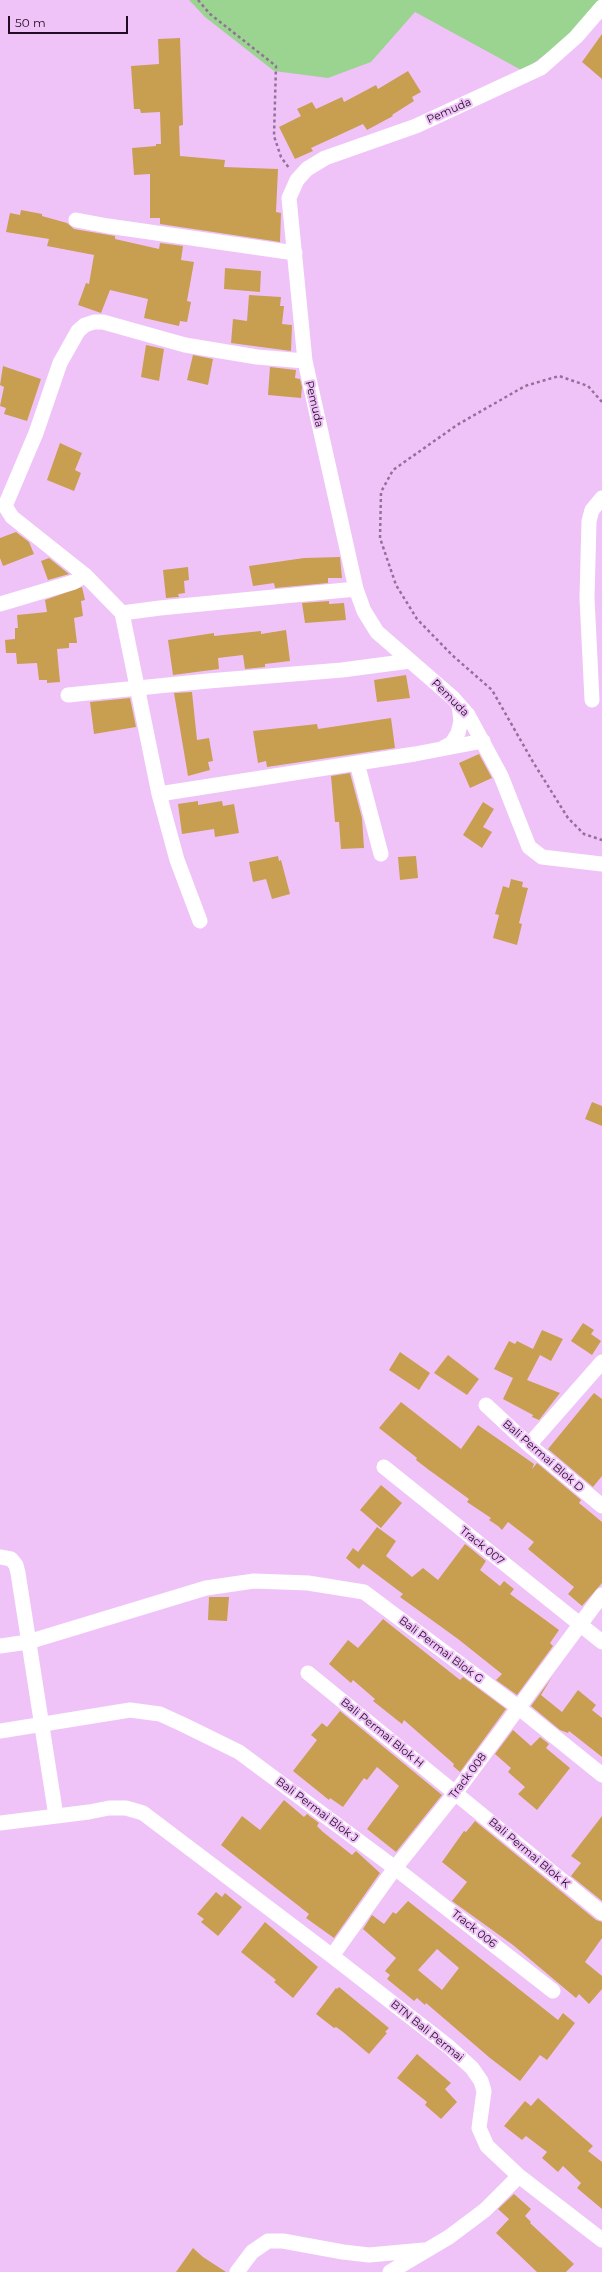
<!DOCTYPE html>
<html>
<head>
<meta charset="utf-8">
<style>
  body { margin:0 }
  #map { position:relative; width:602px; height:2272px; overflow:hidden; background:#f0c3f8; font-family:Montserrat,sans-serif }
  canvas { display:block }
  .scale { position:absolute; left:8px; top:16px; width:120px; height:18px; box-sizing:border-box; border:2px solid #210c24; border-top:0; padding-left:5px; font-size:12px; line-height:14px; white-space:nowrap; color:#210c24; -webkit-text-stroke:3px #f0c3f8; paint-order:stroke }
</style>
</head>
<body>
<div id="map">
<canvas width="602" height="2272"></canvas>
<div class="scale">50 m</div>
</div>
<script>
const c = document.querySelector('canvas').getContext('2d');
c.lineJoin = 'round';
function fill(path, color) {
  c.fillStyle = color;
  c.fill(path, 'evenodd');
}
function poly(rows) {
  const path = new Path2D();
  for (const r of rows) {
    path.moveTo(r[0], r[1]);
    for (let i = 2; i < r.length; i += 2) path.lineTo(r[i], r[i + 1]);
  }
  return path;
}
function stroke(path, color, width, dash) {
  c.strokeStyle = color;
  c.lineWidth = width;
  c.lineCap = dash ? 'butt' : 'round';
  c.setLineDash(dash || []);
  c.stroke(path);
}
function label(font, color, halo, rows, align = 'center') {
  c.font = font + ' Montserrat,sans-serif';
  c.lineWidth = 4;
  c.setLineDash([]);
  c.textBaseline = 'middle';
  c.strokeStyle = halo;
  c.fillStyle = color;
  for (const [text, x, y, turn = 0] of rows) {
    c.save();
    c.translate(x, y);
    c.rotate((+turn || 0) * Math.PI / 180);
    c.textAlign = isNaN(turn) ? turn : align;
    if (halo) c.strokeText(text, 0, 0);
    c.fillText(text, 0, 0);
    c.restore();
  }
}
const green = poly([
  [189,0,602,0,583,26,523,71,415,12,371,62,328,78,274,71,205,17]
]);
const building = poly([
  [602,34,602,79,582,62],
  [180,38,183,125,179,126,180,156,225,160,224,167,278,169,276,212,281,213,280,242,160,224,160,218,150,218,150,174,134,175,132,148,156,146,156,144,161,144,160,112,141,113,140,109,134,109,131,66,159,64,158,39],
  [408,71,421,92,412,97,414,101,392,115,393,116,367,130,363,124,311,148,313,151,295,159,279,127,301,116,297,109,312,102,316,109,342,97,344,102,376,85,378,89],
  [21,210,42,214,42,216,67,223,74,229,115,236,115,239,159,249,160,243,183,246,181,260,194,262,187,301,191,302,187,322,180,321,179,326,144,318,148,299,110,290,101,313,78,305,86,283,89,284,94,255,47,246,49,239,6,232,10,213,20,215],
  [225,268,261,271,260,292,224,289],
  [249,295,281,297,280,306,284,306,282,324,292,325,291,351,231,343,233,319,247,321],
  [146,345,164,349,159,381,141,377],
  [193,355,213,359,208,385,187,380],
  [3,366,41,379,27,421,4,414,6,408,0,406,4,387,0,385],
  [270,367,296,370,295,378,300,379,302,387,301,398,268,395],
  [60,443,82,453,75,470,81,473,74,491,47,480],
  [16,532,29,542,34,554,3,566,0,558,0,538],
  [340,557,342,578,328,578,328,583,275,588,274,583,253,586,249,566,304,558],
  [49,558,69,574,48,580,41,561],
  [188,567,189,580,184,581,185,593,178,594,179,597,166,598,163,570],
  [82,587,85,600,81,601,83,616,74,618,77,643,69,643,69,648,57,649,60,682,47,683,47,680,39,680,37,663,17,664,16,653,6,653,5,640,15,639,15,628,18,628,17,615,47,612,45,600],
  [329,601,329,604,344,603,346,620,305,623,302,603],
  [286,630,290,661,265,664,265,667,245,669,243,655,218,658,219,669,173,675,168,640,214,633,214,636,261,631,261,634],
  [406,675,410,698,377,702,374,680],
  [192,692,197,740,209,738,213,761,208,762,210,770,188,776,174,693],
  [130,698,136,727,94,734,90,702],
  [391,718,395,748,267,767,266,761,258,763,253,731,317,724,318,729],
  [479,754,492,778,470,788,459,763],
  [350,773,362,818,364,848,341,849,339,822,335,822,331,776],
  [198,801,198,805,222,801,223,806,234,804,239,833,215,837,214,829,182,834,178,804],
  [483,802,494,809,483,827,492,832,482,848,463,835],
  [278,856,279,861,281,860,290,894,272,899,266,879,253,882,249,862],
  [416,856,418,878,400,880,398,857],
  [511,879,523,882,522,887,528,888,519,923,522,924,517,945,493,938,499,915,495,914,503,886,509,888],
  [592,1102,602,1106,602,1126,585,1119],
  [583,1323,594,1330,591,1334,601,1341,592,1355,571,1341],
  [542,1330,563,1339,551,1361,540,1355,527,1380,560,1393,539,1420,532,1417,533,1415,503,1399,513,1378,494,1369,509,1341,515,1344,517,1341,533,1349],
  [400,1352,430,1373,419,1390,389,1370],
  [448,1355,479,1379,467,1395,434,1373],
  [594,1393,602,1399,602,1476,593,1487,548,1449],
  [401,1402,461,1449,478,1425,534,1464,532,1469,537,1463,581,1500,579,1503,602,1522,602,1583,582,1606,568,1594,574,1587,528,1549,534,1542,508,1522,502,1530,498,1526,489,1520,491,1518,467,1502,469,1499,429,1470,416,1460,417,1458,379,1428],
  [381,1485,402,1503,381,1528,360,1510],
  [377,1527,396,1541,386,1556,412,1577,423,1568,438,1580,465,1544,469,1547,486,1561,480,1570,500,1586,504,1581,514,1589,510,1594,559,1630,550,1643,553,1646,517,1695,496,1680,502,1674,458,1639,400,1597,403,1594,363,1564,359,1569,346,1558,353,1548,358,1552],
  [209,1597,229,1597,227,1621,208,1620],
  [383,1619,460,1680,463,1677,506,1709,460,1772,453,1766,454,1764,404,1720,402,1724,373,1701,375,1699,353,1680,351,1683,329,1664,348,1640,358,1648],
  [552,1677,541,1695,562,1712,578,1690,596,1705,592,1710,602,1718,602,1757,569,1731,568,1733,560,1730,531,1706],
  [340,1711,442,1795,396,1852,367,1829,399,1786,377,1767,367,1780,364,1778,343,1807,330,1798,329,1800,293,1771,317,1740,311,1735,322,1723,327,1727],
  [513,1730,531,1746,540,1737,549,1744,546,1748,570,1768,537,1810,518,1794,525,1787,508,1772,511,1768,495,1754],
  [284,1800,304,1817,307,1814,319,1823,317,1826,323,1832,352,1855,356,1851,380,1873,334,1938,306,1918,309,1914,221,1845,242,1816,260,1830],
  [602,1816,602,1901,571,1876,581,1863,571,1856],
  [475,1821,596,1920,602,1922,602,1938,585,1962,602,1976,602,1989,589,2004,579,1994,576,1998,513,1945,452,1901,467,1882,442,1862,464,1831,466,1832],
  [216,1892,222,1897,225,1893,242,1907,218,1936,201,1922,204,1919,197,1914],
  [408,1901,558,2020,563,2013,575,2023,547,2060,540,2055,520,2081,490,2058,426,2003,425,2005,417,1998,414,2001,387,1979,390,1975,385,1971,396,1958,363,1929,372,1915,384,1924,393,1912,396,1914],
  [437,1949,459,1968,442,1990,418,1970],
  [265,1922,318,1967,293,1998,274,1982,276,1980,241,1952],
  [339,1987,389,2028,385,2032,387,2033,369,2054,343,2032,336,2027,334,2028,316,2014,336,1988,337,1989],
  [417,2054,451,2083,445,2089,457,2102,441,2119,425,2105,427,2102,397,2078],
  [538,2098,593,2146,588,2151,602,2162,602,2209,577,2188,581,2183,563,2166,558,2172,542,2158,547,2152,526,2136,522,2140,504,2126,525,2101,531,2106],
  [514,2194,531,2209,525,2216,531,2222,530,2223,574,2264,566,2272,537,2272,496,2233,509,2219,498,2209],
  [193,2248,203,2257,226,2272,176,2272]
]);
const path = poly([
  [198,0,210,14,276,66,274,136,281,157,289,168],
  [602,402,588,386,559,376,525,386,457,425,393,470,381,492,380,538,396,585,417,619,452,655,492,690,533,762,568,818,584,834,602,840]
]);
const minor = poly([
  [602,7,576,37,541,68,416,126,325,158,307,169,297,180,289,198,305,361,356,589,364,611,377,632,453,698,468,715,501,776,529,847,542,857,602,864],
  [76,220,108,226,295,253],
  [0,604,74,582,85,575],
  [122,613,160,608,356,589],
  [68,695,208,681,342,670,410,661],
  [592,700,587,598,589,521,592,510,602,498],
  [443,748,452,743,458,733,461,721,459,705],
  [357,763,381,854],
  [159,794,415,754,483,741],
  [200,921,177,860,159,794,122,613,85,575,12,517,5,506,36,433,60,363,78,331,85,325,94,322,103,322,185,345,257,357,305,361],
  [486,1405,529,1445,602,1506],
  [529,1445,602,1362],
  [384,1467,602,1642],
  [0,1557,11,1559,16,1565,18,1573,56,1816],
  [0,1646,28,1642,206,1588,254,1581,308,1583,364,1592,519,1708,602,1775],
  [308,1673,602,1913],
  [0,1731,130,1710,160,1714,184,1725,239,1752,395,1868,553,1991],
  [0,1823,89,1812,109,1808,126,1808,143,1813,332,1956,449,2047,472,2068,481,2081,484,2091,479,2128,487,2146,519,2176,602,2240],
  [332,1956,395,1868,456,1792,602,1595],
  [237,2272,252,2252,268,2241,283,2241,343,2252,369,2255,424,2250],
  [390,2272,449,2237,485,2210,519,2176]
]);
const streetNames = [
  ["Pemuda",449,111,-24],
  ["Pemuda",314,404,77],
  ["Pemuda",450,698,45],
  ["Bali Permai Blok D",543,1456,41],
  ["Track 007",482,1546,39],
  ["Bali Permai Blok G",441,1650,37],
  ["Bali Permai Blok H",382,1733,39],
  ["Track 008",468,1776,-53],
  ["Bali Permai Blok J",317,1810,37],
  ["Bali Permai Blok K",529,1853,40],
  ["Track 006",474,1929,38],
  ["BTN Bali Permai",427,2031,39]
];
fill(green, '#9ad490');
fill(building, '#c89e51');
stroke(path, '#927098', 2.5, [3, 3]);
stroke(minor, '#fff', 15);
label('11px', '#210c24', '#f0c3f8', streetNames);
</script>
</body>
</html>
